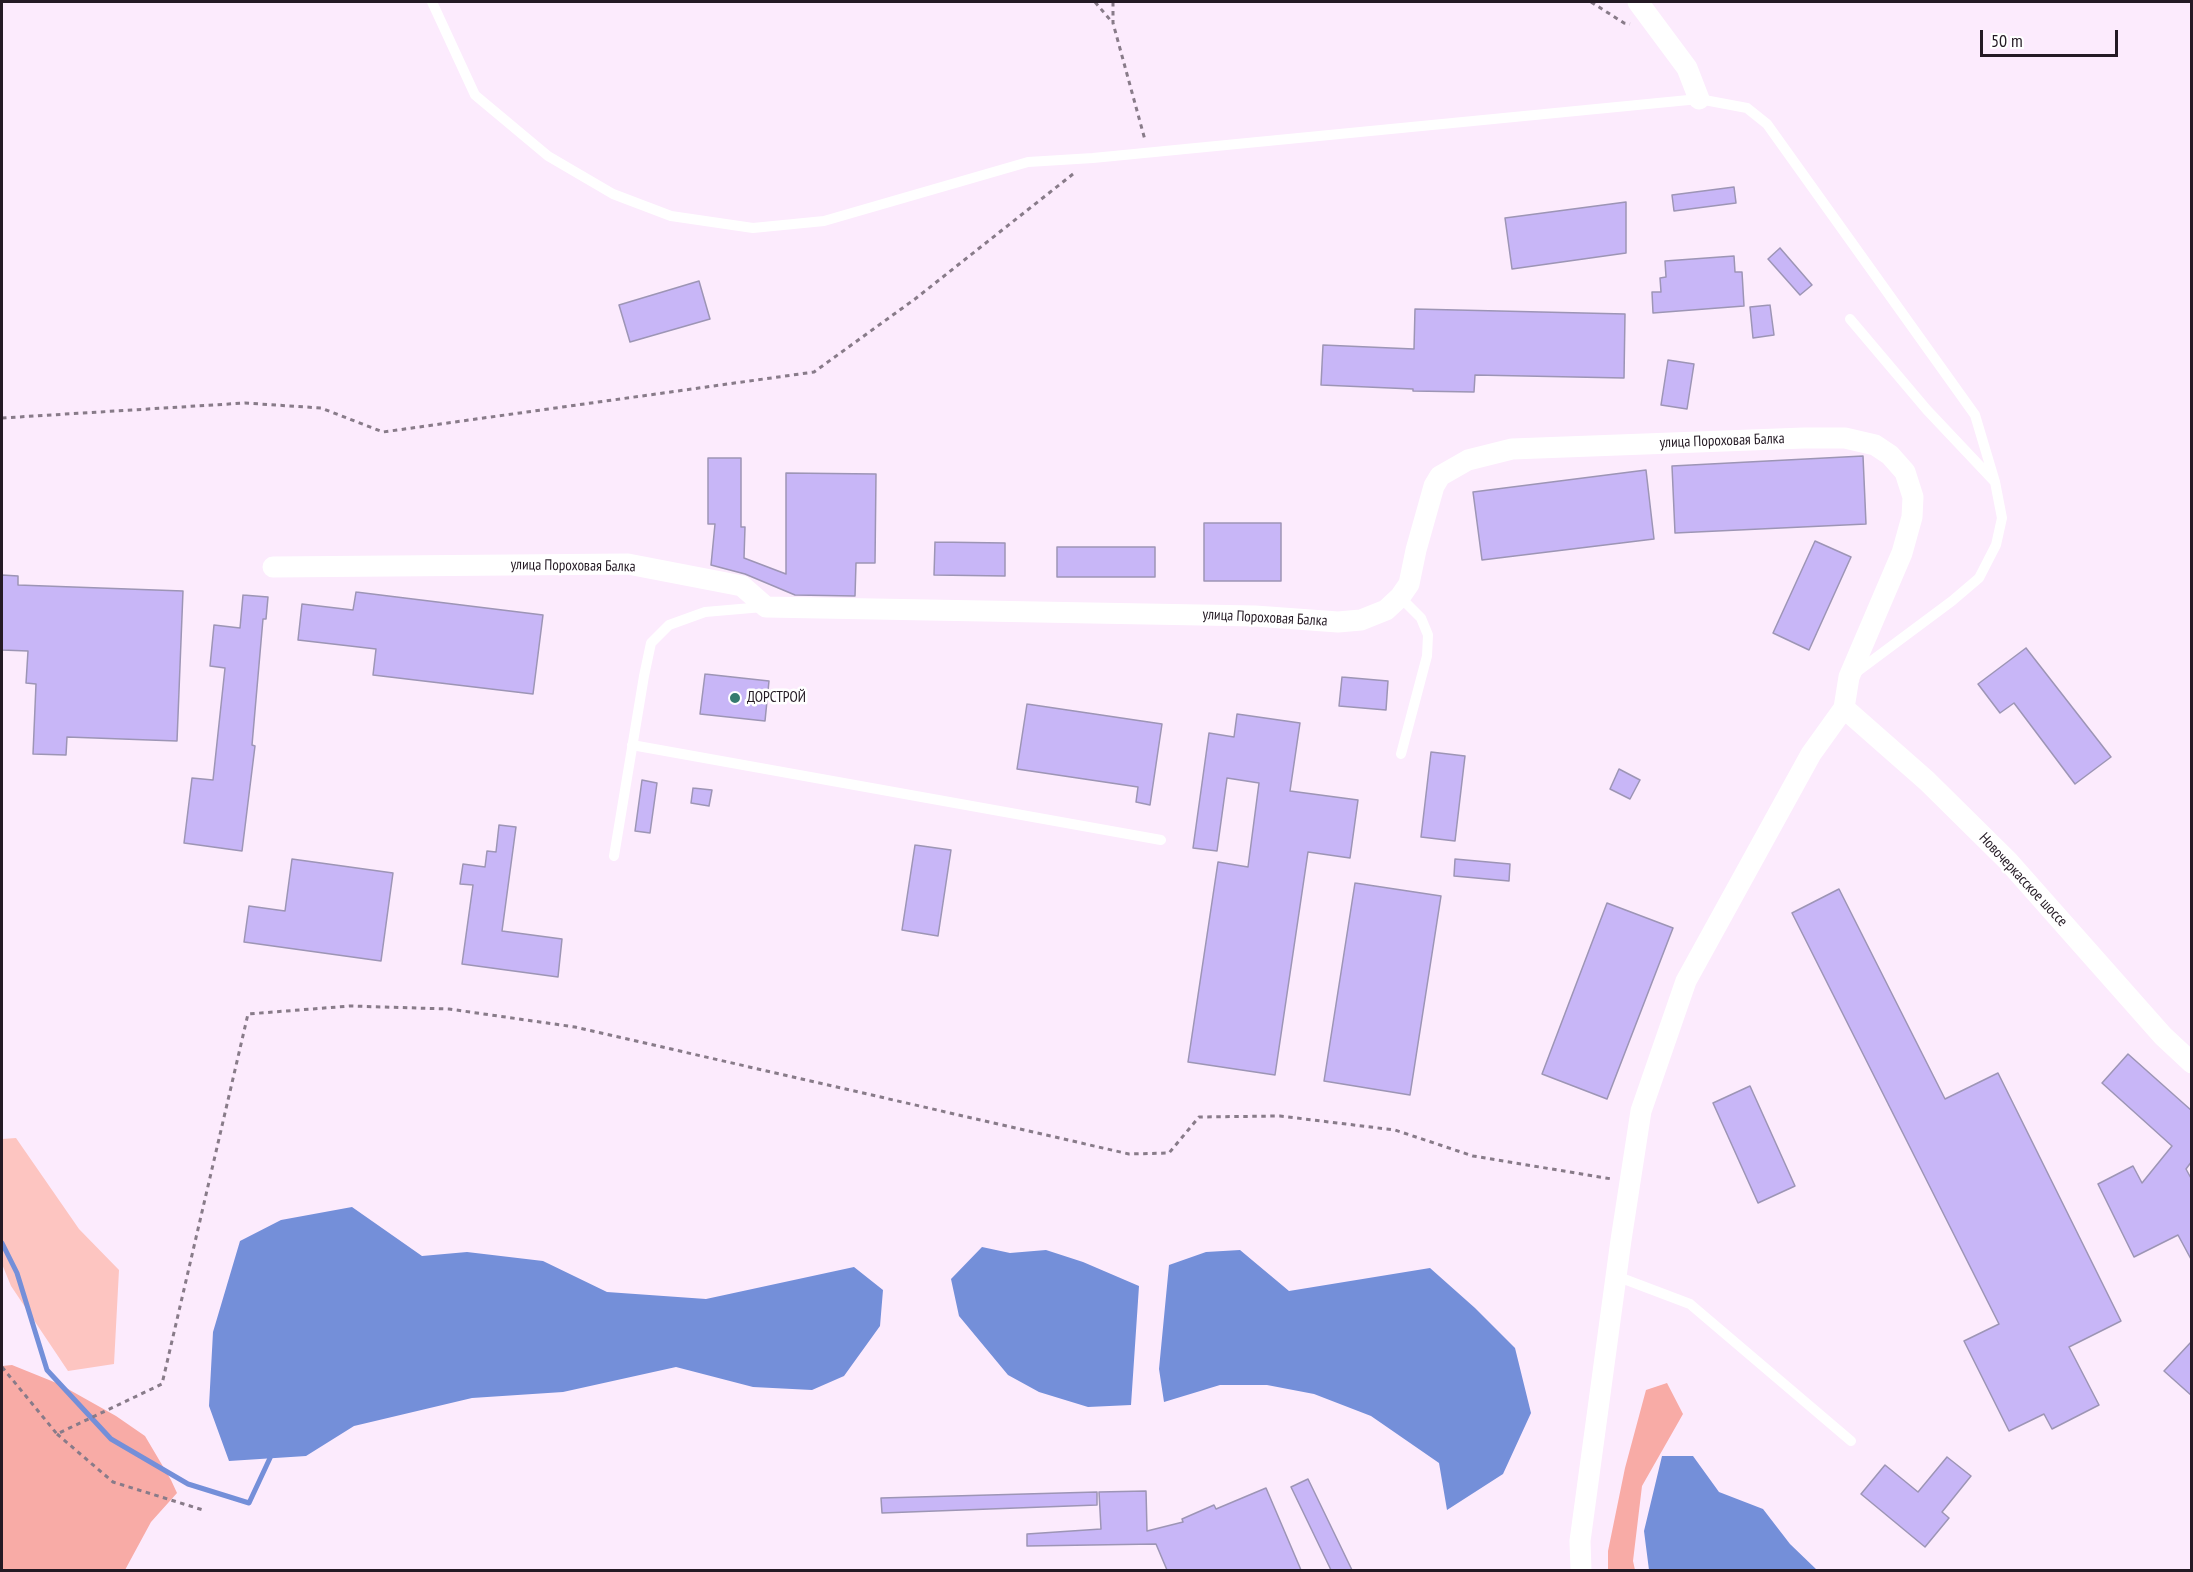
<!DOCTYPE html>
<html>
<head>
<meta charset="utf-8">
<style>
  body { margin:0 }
  #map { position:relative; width:2193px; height:1572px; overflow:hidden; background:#fcebfd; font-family:"PT Sans Narrow",sans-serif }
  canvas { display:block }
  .frame { position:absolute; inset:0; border:3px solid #241a24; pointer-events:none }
  .scale { position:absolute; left:1980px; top:30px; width:138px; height:27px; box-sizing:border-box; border:3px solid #241a24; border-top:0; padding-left:8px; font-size:18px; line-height:21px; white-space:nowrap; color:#241a24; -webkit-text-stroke:4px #fff; paint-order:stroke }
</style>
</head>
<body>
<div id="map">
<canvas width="2193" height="1572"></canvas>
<div class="frame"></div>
<div class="scale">50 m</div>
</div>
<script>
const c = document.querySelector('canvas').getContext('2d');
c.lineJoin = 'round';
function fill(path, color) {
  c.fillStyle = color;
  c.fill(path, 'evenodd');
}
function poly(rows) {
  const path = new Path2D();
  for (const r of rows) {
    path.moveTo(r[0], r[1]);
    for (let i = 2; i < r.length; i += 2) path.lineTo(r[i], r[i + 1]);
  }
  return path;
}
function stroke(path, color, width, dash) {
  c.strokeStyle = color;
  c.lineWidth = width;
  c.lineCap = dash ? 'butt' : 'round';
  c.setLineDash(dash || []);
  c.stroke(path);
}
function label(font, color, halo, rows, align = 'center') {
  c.font = font + ' "PT Sans Narrow",sans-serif';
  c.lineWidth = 5;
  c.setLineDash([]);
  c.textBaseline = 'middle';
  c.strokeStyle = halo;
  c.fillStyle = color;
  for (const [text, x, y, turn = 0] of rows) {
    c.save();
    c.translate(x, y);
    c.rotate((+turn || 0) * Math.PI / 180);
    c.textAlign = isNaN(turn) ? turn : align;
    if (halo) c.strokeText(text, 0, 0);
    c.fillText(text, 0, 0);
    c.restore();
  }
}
const green = poly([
  [16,1138,79,1229,119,1270,114,1364,68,1371,11,1286,2,1264,2,1139]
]);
const forest = poly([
  [12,1365,59,1384,116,1416,145,1436,171,1480,177,1493,151,1522,125,1570,2,1570,2,1366],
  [1667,1383,1683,1414,1642,1486,1633,1561,1635,1570,1608,1570,1608,1551,1625,1468,1646,1390]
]);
const water = poly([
  [352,1207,422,1256,467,1252,543,1261,607,1292,706,1299,854,1267,883,1290,880,1326,844,1376,812,1390,753,1387,676,1367,563,1392,472,1398,354,1426,306,1456,229,1461,209,1406,213,1332,240,1241,281,1220],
  [982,1247,1010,1253,1046,1250,1083,1262,1139,1286,1131,1405,1088,1407,1039,1392,1008,1375,959,1316,951,1279],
  [1240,1250,1289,1291,1430,1268,1475,1308,1515,1348,1531,1413,1503,1474,1447,1510,1439,1463,1371,1416,1314,1394,1267,1385,1220,1385,1164,1402,1159,1369,1169,1265,1206,1252],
  [1662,1456,1693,1456,1719,1492,1763,1509,1790,1544,1817,1570,1649,1570,1644,1531]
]);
const stream = poly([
  [2,1243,17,1273,47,1370,111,1439,188,1484,249,1503,270,1458]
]);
const building = poly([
  [1734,187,1736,203,1674,211,1672,195,1734,187],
  [1626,202,1626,253,1512,269,1505,218,1626,202],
  [1780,248,1812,285,1800,295,1768,259,1780,248],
  [1734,256,1735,272,1742,272,1744,306,1653,313,1652,292,1661,292,1660,278,1666,277,1665,261,1734,256],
  [699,281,710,319,630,342,619,305,699,281],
  [1770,305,1774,335,1753,338,1750,307,1770,305],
  [1415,309,1625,314,1624,378,1475,375,1474,392,1413,391,1413,389,1321,385,1323,345,1414,349,1415,309],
  [1668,360,1694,364,1687,409,1661,405,1668,360],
  [1863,456,1866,524,1675,533,1672,466,1863,456],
  [708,458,741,458,741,527,745,527,744,558,786,574,786,473,876,474,875,563,856,563,855,596,795,595,745,574,711,565,715,524,708,524,708,458],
  [1646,470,1654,539,1482,560,1473,492,1646,470],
  [1204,523,1281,523,1281,581,1204,581,1204,523],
  [1815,541,1851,557,1809,650,1773,633,1815,541],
  [935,542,1005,543,1005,576,934,575,935,542],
  [1057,547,1155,547,1155,577,1057,577,1057,547],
  [2,575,18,576,18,585,183,591,177,741,67,737,66,755,33,754,36,684,26,683,28,651,2,650,2,575],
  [356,592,543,615,533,694,373,675,376,649,298,640,302,604,353,610,356,592],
  [243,595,268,597,266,619,263,619,252,745,255,746,242,851,184,843,192,778,213,780,225,668,210,666,214,625,240,628,243,595],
  [2026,648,2111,757,2075,784,2014,703,2000,713,1978,684,2026,648],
  [705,674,769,681,765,721,700,714,705,674],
  [1342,677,1388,681,1386,710,1339,706,1342,677],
  [1027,704,1162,724,1150,805,1136,802,1138,787,1017,769,1027,704],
  [1237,714,1300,723,1290,791,1358,800,1350,858,1308,852,1275,1075,1188,1062,1218,862,1248,867,1259,783,1227,778,1217,851,1193,848,1209,733,1234,737,1237,714],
  [1431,752,1465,756,1455,841,1421,837,1431,752],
  [1619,769,1640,780,1630,799,1610,789,1619,769],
  [642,780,657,783,650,833,635,831,642,780],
  [693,788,712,790,709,806,691,803,693,788],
  [499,825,516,827,502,931,562,939,558,977,462,964,473,885,460,884,463,864,485,867,487,851,496,852,499,825],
  [915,845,951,850,938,936,902,930,915,845],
  [292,859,393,873,381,961,244,942,249,906,285,911,292,859],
  [1455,859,1510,864,1509,881,1454,876,1455,859],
  [1355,883,1441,896,1410,1095,1324,1081,1355,883],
  [1839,889,1945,1099,1998,1073,2121,1321,2069,1347,2099,1405,2052,1429,2044,1414,2009,1431,1964,1341,1999,1324,1792,913,1839,889],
  [1607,903,1673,928,1607,1099,1542,1074,1607,903],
  [2128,1054,2192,1111,2192,1161,2186,1169,2192,1180,2192,1261,2178,1235,2134,1257,2098,1184,2133,1166,2142,1183,2172,1146,2102,1083,2128,1054],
  [1750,1086,1795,1186,1758,1203,1713,1103,1750,1086],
  [2192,1341,2192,1396,2164,1371,2192,1341],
  [1947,1457,1971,1476,1942,1512,1949,1518,1925,1547,1861,1494,1885,1465,1918,1492,1947,1457],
  [1308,1479,1352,1570,1331,1570,1291,1487,1308,1479],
  [1266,1488,1301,1570,1167,1570,1156,1544,1027,1546,1027,1534,1101,1529,1099,1492,1146,1491,1147,1531,1183,1522,1182,1519,1214,1505,1216,1509,1266,1488],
  [1097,1492,1097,1505,882,1513,881,1498,1097,1492]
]);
const path = poly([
  [1095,2,1112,22],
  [1113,2,1113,23,1145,140],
  [1591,2,1624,23,1630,24],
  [2,418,245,403,321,408,383,432,814,372,915,299,1073,174],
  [2,1367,57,1434,162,1384,248,1014,350,1006,449,1009,575,1027,1129,1154,1169,1153,1199,1117,1280,1116,1395,1130,1473,1156,1612,1179],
  [57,1434,113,1482,203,1510]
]);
const service = poly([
  [432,2,475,95,548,156,613,194,671,216,753,228,824,221,1028,162,1093,158,1699,99,1747,108,1767,124,1975,415,1995,482],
  [1850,319,1927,410,1995,482,2002,518,1996,545,1979,578,1952,601,1854,674],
  [1400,597,1421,618,1428,635,1427,656,1401,754],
  [632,745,1161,840],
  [614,856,644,676,651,643,669,625,705,612,763,607],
  [1616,1276,1690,1304,1851,1441]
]);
const minor = poly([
  [1638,2,1687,68,1699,99],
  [273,567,628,564,742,586,766,607,1255,616,1338,622,1361,620,1386,610,1400,597,1409,584,1416,550,1434,486,1440,476,1468,460,1512,449,1804,438,1845,438,1875,445,1890,455,1905,472,1913,497,1912,517,1902,553,1849,677,1844,708,1811,754,1686,981,1641,1111,1621,1240,1580,1541,1581,1570],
  [1844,708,1927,781,2008,861,2163,1036,2192,1063]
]);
const markers = [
  [735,698,6,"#357a6f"]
];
const streetNames = [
  ["улица Пороховая Балка",1722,441,-2],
  ["улица Пороховая Балка",573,566,1],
  ["улица Пороховая Балка",1265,618,3],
  ["Новочеркасское шоссе",2023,880,47]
];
const poiNames = [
  ["ДОРСТРОЙ",747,698]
];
fill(green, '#fdc5c1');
fill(forest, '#f8aba6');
fill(water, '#748fd9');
stroke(stream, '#748fd9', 5);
fill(building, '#c8b6f7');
stroke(building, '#9d95b5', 1.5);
stroke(path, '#887b89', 3, [4.5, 4.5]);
stroke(service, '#fff', 10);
stroke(minor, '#fff', 21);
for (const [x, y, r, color] of markers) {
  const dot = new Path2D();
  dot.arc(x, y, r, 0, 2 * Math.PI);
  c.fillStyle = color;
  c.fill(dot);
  stroke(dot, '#fff', 2);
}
label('15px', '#241a24', '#fff', streetNames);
label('15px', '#241a24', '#fff', poiNames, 'left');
</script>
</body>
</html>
